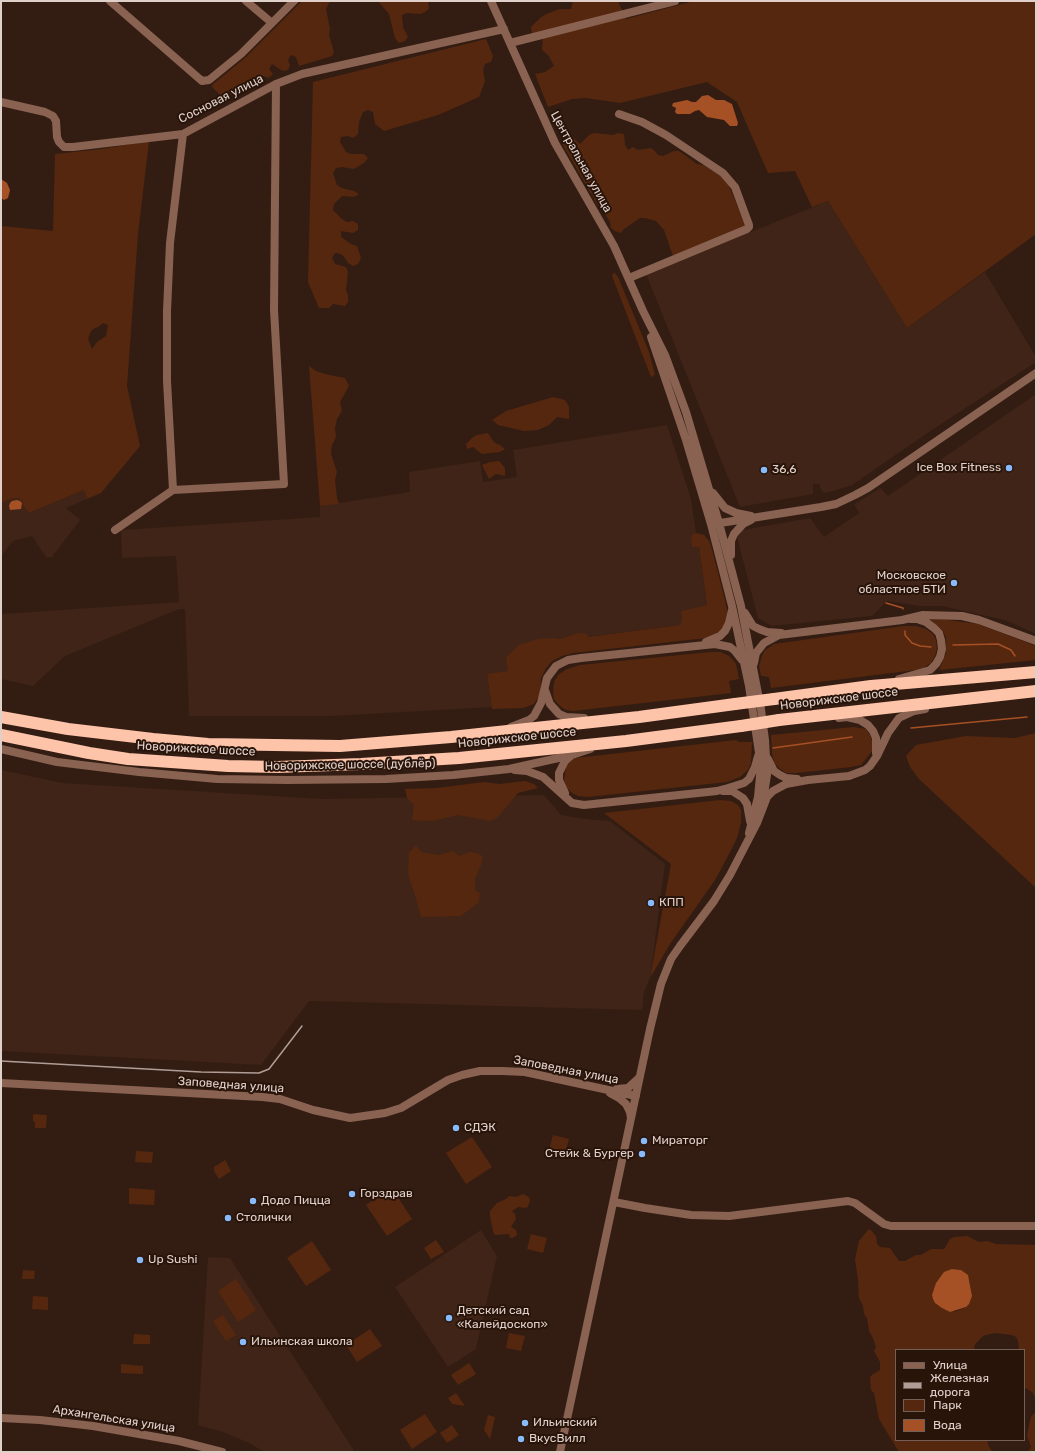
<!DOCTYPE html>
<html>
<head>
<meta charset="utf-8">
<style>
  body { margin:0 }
  #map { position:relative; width:1037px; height:1453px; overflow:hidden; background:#331d13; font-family:Rubik,sans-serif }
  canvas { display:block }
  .frame { position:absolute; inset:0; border:2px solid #e0d0ca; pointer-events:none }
  .legend { position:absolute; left:895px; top:1349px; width:130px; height:92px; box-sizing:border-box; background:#29140a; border:1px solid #725f57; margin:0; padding:5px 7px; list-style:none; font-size:12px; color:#e0d0ca }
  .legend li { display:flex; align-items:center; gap:8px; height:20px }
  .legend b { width:20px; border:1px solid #725f57 }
</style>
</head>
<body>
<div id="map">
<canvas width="1037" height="1453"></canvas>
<div class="frame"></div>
<ul class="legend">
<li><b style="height:5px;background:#896251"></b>Улица</li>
<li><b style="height:5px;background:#af9d96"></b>Железная дорога</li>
<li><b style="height:11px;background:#55270f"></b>Парк</li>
<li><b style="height:11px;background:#a65025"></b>Вода</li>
</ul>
</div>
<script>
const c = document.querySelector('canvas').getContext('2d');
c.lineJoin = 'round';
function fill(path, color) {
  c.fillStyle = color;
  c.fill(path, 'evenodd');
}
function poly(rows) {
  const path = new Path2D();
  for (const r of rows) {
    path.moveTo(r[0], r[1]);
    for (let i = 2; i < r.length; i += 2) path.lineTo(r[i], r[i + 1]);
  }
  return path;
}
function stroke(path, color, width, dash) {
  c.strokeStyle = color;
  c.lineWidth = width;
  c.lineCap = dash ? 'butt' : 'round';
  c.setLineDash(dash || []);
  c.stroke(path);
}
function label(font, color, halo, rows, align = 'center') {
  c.font = font + ' Rubik,sans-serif';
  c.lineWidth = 4;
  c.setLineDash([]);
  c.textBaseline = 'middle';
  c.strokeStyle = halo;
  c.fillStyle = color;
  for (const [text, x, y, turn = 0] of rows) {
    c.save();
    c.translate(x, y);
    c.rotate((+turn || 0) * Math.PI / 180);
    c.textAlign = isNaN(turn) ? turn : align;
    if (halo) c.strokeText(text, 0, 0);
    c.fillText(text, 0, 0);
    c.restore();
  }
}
const built = poly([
  [828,201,907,328,985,272,1036,357,1036,362,929,432,852,485,833,491,824,493,821,490,819,484,813,484,813,494,740,507,646,274],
  [1036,394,1036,634,1005,620,942,606,920,606,887,601,872,616,772,626,758,618,737,537,743,530,810,518,824,537,859,513,854,504,881,488,888,496],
  [667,425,691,499,696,533,694,534,691,538,692,547,699,547,707,605,681,611,682,619,680,625,587,637,571,635,567,638,561,639,552,638,508,672,487,675,492,707,330,716,189,716,185,609,179,609,65,656,33,686,1,679,1,620,2,614,179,602,176,556,122,558,121,530,320,517,320,506,410,492,409,472,480,461,483,482,517,477,513,450],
  [84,490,87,499,66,508,80,520,52,557,46,557,32,536,13,541,1,556,1,503,11,499,19,498,22,500,24,507,29,513],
  [1,770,63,783,323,799,544,795,561,815,586,819,610,821,665,864,650,978,644,992,642,1010,313,1001,309,1001,261,1065,1,1051],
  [481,1230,497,1256,476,1349,448,1367,395,1287],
  [208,1257,230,1258,355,1452,265,1452,249,1443,223,1432,198,1425]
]);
const green = poly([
  [302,1,330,1,326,9,330,29,329,35,334,52,332,56,299,66,296,57,291,55,288,60,290,65,288,70,283,71,272,64,269,69,273,74,269,78,263,76,255,84,249,85,241,93,221,96,212,87,212,85,245,58],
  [378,1,428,1,429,9,425,12,420,14,407,13,402,15,403,27,408,37,405,41,399,43,395,38,389,14],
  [573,1,618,1,626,19,694,1,1036,1,1036,234,907,328,828,201,812,207,795,171,768,173,737,102,707,82,620,103,586,98,572,99,548,107,535,74,545,72,554,66,549,56,542,50,543,32,532,34,531,27,540,18,546,14,560,9,571,9],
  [486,39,493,56,491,62,485,64,483,70,485,81,479,97,438,115,384,131,375,124,373,112,368,110,363,112,359,122,358,134,353,138,348,136,341,137,340,142,346,152,351,154,364,154,368,158,364,163,354,169,342,167,336,168,333,173,337,185,342,188,354,191,359,194,354,197,342,196,334,204,333,210,342,219,347,222,353,221,358,224,358,230,353,233,341,231,341,237,351,244,357,246,361,258,358,264,353,266,348,263,345,258,341,254,335,253,332,258,335,264,346,267,348,272,346,290,348,295,348,302,345,306,333,304,329,308,319,308,308,282,313,82],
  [568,132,580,144,589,135,594,133,613,135,618,133,624,134,625,145,628,150,633,147,638,150,651,148,655,151,658,155,663,156,674,151,679,151,697,164,703,165,722,177,729,186,745,225,741,230,673,256,664,230,656,221,645,218,640,218,624,229,621,233,615,231,611,228,610,222,604,212,599,207,563,145,562,141,563,135],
  [149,141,138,234,127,386,140,446,101,493,87,499,84,490,29,513,24,507,22,501,19,498,11,499,1,503,1,226,53,231,55,154,102,149],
  [103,323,108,325,106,336,97,342,92,349,88,339,90,333,93,329,98,327],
  [614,272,618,277,649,352,655,375,651,377,612,276],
  [309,366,316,371,325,374,345,378,349,386,340,402,342,411,337,419,335,428,336,437,332,445,331,454,337,472,335,480,337,498,339,504,320,506],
  [553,397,565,400,569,407,569,419,557,417,549,425,538,430,524,431,498,425,492,420,506,411],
  [488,433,491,438,495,443,500,445,505,449,500,452,482,454,473,447,467,449,466,444,472,438,477,435],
  [499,461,505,468,505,476,496,474,489,479,482,465,490,462],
  [696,533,704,535,709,541,711,546,725,600,728,615,727,622,721,631,706,638,573,653,562,656,552,661,546,668,541,678,540,695,534,704,523,708,492,709,487,674,508,671,506,657,519,645,538,639,552,638,561,639,578,633,587,634,588,637,680,625,682,619,681,611,707,605,699,547,692,547,691,538,692,535],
  [930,619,947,620,978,624,1036,646,1036,660,939,670,946,654,946,638,943,631],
  [904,626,916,626,926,629,933,634,936,640,937,649,935,656,931,663,923,668,916,670,771,688,769,677,761,676,759,666,762,656,765,650,774,644],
  [710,652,721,652,729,656,735,662,737,668,739,679,729,681,731,693,573,711,566,710,560,706,554,699,553,691,554,682,558,675,567,669,580,665],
  [854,727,866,729,870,735,873,743,872,751,861,765,851,767,797,773,786,773,779,768,774,762,772,753,771,735],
  [1036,733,1036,888,919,779,910,767,906,756,916,745,966,736,1015,738],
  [736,740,739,742,752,742,751,763,748,770,740,777,727,782,588,797,578,796,572,793,566,787,564,780,566,768,569,763,575,758],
  [525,781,534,784,538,788,518,793,498,817,490,821,458,815,433,821,412,820,414,805,407,798,405,789,437,788,484,782,499,784],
  [720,800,731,801,738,805,741,810,741,823,737,838,728,856,715,880,670,944,650,978,671,864,604,813],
  [416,845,421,852,439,855,453,851,459,856,469,852,477,853,483,856,481,865,475,879,475,890,480,893,479,902,461,916,421,917,416,898,410,881,408,872,409,853],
  [33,1114,47,1115,46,1128,35,1128,35,1122,33,1121],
  [553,1135,569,1139,564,1158,548,1154],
  [472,1137,492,1167,466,1184,446,1153],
  [136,1151,153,1152,152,1163,135,1162],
  [225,1160,231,1171,219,1179,214,1171,214,1167],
  [129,1188,155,1190,154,1205,129,1204],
  [392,1188,412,1219,387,1236,366,1205],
  [523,1194,529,1197,530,1201,527,1208,518,1207,512,1211,515,1214,516,1219,511,1227,516,1230,517,1234,516,1236,512,1238,510,1238,509,1234,495,1235,493,1232,490,1216,490,1211,497,1203,506,1199,509,1196,516,1197],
  [870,1229,876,1236,877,1244,880,1247,890,1248,899,1261,905,1261,916,1255,921,1255,931,1249,944,1249,950,1239,954,1237,967,1236,979,1242,987,1241,996,1244,1036,1245,1036,1401,1033,1393,1026,1388,1024,1389,1024,1350,1019,1350,1018,1341,1016,1337,1012,1335,995,1333,986,1335,982,1337,976,1343,974,1347,975,1350,896,1350,896,1440,987,1440,989,1447,993,1452,899,1452,879,1419,874,1393,871,1390,870,1377,873,1374,880,1370,880,1362,874,1351,876,1347,873,1338,869,1331,867,1318,864,1314,863,1306,859,1298,858,1280,855,1259,859,1241,867,1231],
  [952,1269,961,1270,969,1279,971,1292,966,1307,954,1312],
  [531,1234,547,1238,543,1253,527,1249],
  [436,1240,444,1252,431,1259,424,1248],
  [312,1241,331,1270,306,1286,287,1258],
  [23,1270,35,1271,34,1279,22,1279],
  [236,1279,256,1310,238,1322,218,1291],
  [33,1296,48,1297,48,1310,32,1309],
  [223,1315,236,1335,226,1341,213,1321],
  [370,1329,382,1346,357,1362,346,1345],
  [509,1333,525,1336,521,1351,506,1348],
  [134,1334,150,1335,150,1344,133,1344],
  [469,1363,476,1374,458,1385,451,1375],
  [121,1364,143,1366,143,1374,121,1373],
  [456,1393,465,1406,452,1404,448,1398],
  [1036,1411,1036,1452,1028,1452,1031,1447,1027,1436,1029,1425,1031,1417],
  [425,1414,437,1432,412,1449,400,1430],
  [488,1415,495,1417,490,1439,484,1430],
  [452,1425,459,1435,447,1443,440,1433]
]);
const water = poly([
  [708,95,716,100,724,100,732,104,738,123,737,126,730,126,724,120,707,117,699,110,695,111,690,114,677,114,675,112,676,108,672,106,673,103,687,100,692,102,696,102,702,96],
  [1,179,7,183,10,190,8,198,4,200,1,198],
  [17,500,20,501,22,503,21,509,10,510,9,506,10,503,12,501],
  [952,1269,961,1270,968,1275,972,1296,969,1304,966,1307,950,1312,942,1308,935,1303,933,1299,932,1295,936,1283,944,1272]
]);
const stream = poly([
  [886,603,903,608,903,609],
  [905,631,905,635,912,643,920,646,931,647],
  [953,645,998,644,1011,650,1015,656],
  [911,728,1027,717],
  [773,748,852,737]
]);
const minor = poly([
  [110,1,202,81,209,80,241,54,294,1],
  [246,1,272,23],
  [491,1,555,143,614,246,643,311,665,355,686,412,719,523,741,606,761,709,765,740,767,775,763,800],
  [510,43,675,1],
  [1,102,45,112,53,116,56,121,57,137,59,142,64,147,73,147,183,134,276,84,302,74,504,29],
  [619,114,642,122,666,135,723,173,735,187,749,225,749,227,747,229,629,278],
  [651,337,686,440,711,524,732,606,749,686,761,766,758,797,749,833],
  [173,490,284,484,274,310,276,84],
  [713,493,725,508,736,513,751,516],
  [714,524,821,507,836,504,855,495,868,488,1036,373],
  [115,530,173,490,167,381,167,311,170,243,183,134],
  [731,555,731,541,734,534,743,524,751,520],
  [745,613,753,626,759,629,767,632,781,633],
  [706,642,720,636,725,631,729,623,732,610],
  [754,663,756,653,764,643,779,635,902,620,923,615,962,616,979,620,1036,641],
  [899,679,930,670,936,664,940,657,942,649,941,640,939,633,934,628,926,622,917,619,911,619],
  [545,690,550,704,559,714,566,717,584,718],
  [839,718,847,717,860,720,868,725,873,731,876,738,876,753],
  [511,727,529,720,534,716,541,703,547,678,556,666,568,660,581,658,715,644,730,647,735,651,742,660],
  [1,749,57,762,139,772,217,779,288,780,386,779,453,775,509,769,572,755,590,749],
  [768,759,774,771,780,775,786,778,797,779],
  [515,770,527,771,543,777,572,803,584,805,717,791,728,788,744,783,749,779,755,767,758,756],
  [723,791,732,791,743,798,747,804,750,821],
  [565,793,559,780,559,773,565,761,572,755],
  [1,1083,262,1097,280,1099,313,1110,350,1118,385,1113,401,1108,448,1080,462,1075,480,1071,502,1071,525,1072,636,1096],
  [617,1089,628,1088,639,1078],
  [610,1093,619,1098,626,1104,630,1112,631,1118],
  [614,1202,645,1208,691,1215,729,1216,848,1201,855,1203,884,1224,891,1226,1036,1226],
  [1,1418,40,1420,93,1426,179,1441,222,1452],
  [560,1452,650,1029,661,984,671,959,680,946,714,901,730,875,757,823,767,797,773,791,786,784,808,780,849,776,865,770,870,766,877,756,888,733,899,718,914,711,925,709]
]);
const highway = poly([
  [774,699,871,686,1036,672],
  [1,717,68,729,153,739,208,744,340,746,451,737,639,717,735,704],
  [779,720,1036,691],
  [1,735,89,753,128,759,228,766,278,767,361,764,459,758,626,741,741,726]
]);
const rail = poly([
  [1,1061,201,1072,259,1073,269,1069,302,1026]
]);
const highwayBridge = poly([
  [735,704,774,699],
  [741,726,779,720]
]);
const markers = [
  [1009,468,4,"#88bafc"],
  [764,470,4,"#88bafc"],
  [954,583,4,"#88bafc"],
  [651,903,4,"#88bafc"],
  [456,1128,4,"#88bafc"],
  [644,1141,4,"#88bafc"],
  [642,1154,4,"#88bafc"],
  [352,1194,4,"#88bafc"],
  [253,1201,4,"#88bafc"],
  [228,1218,4,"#88bafc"],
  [140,1260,4,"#88bafc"],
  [449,1318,4,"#88bafc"],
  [243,1342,4,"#88bafc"],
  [525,1423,4,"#88bafc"],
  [521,1439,4,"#88bafc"]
];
const streetNames = [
  ["Сосновая улица",221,99,-27],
  ["Центральная улица",581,162,61],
  ["Новорижское шоссе",839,699,-7],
  ["Новорижское шоссе",517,738,-6],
  ["Новорижское шоссе",196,749,3],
  ["Новорижское шоссе (дублёр)",350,765,-1],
  ["Заповедная улица",566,1070,11],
  ["Заповедная улица",231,1085,4],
  ["Архангельская улица",114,1419,9]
];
const poiNames = [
  ["Ice Box Fitness",1001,468,"right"],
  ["36,6",772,470],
  ["Московское",946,576,"right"],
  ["областное БТИ",946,590,"right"],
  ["КПП",659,903],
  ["СДЭК",464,1128],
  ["Мираторг",652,1141],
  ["Стейк & Бургер",634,1154,"right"],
  ["Горздрав",360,1194],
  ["Додо Пицца",261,1201],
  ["Столички",236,1218],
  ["Up Sushi",148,1260],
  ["Детский сад",457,1311],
  ["«Калейдоскоп»",457,1325],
  ["Ильинская школа",251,1342],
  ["Ильинский",533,1423],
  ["ВкусВилл",529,1439]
];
fill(built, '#3f2417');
fill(green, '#55270f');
fill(water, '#a65025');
stroke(stream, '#a65025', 1.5);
stroke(minor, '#896251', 8);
stroke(highway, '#fec4aa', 12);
stroke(rail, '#af9d96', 1.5);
stroke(highwayBridge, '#fec4aa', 12);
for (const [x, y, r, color] of markers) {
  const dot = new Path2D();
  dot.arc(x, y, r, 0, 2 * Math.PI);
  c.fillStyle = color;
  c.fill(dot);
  stroke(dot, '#29140a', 1.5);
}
label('12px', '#e0d0ca', '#29140a', streetNames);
label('12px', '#e0d0ca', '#29140a', poiNames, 'left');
</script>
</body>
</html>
